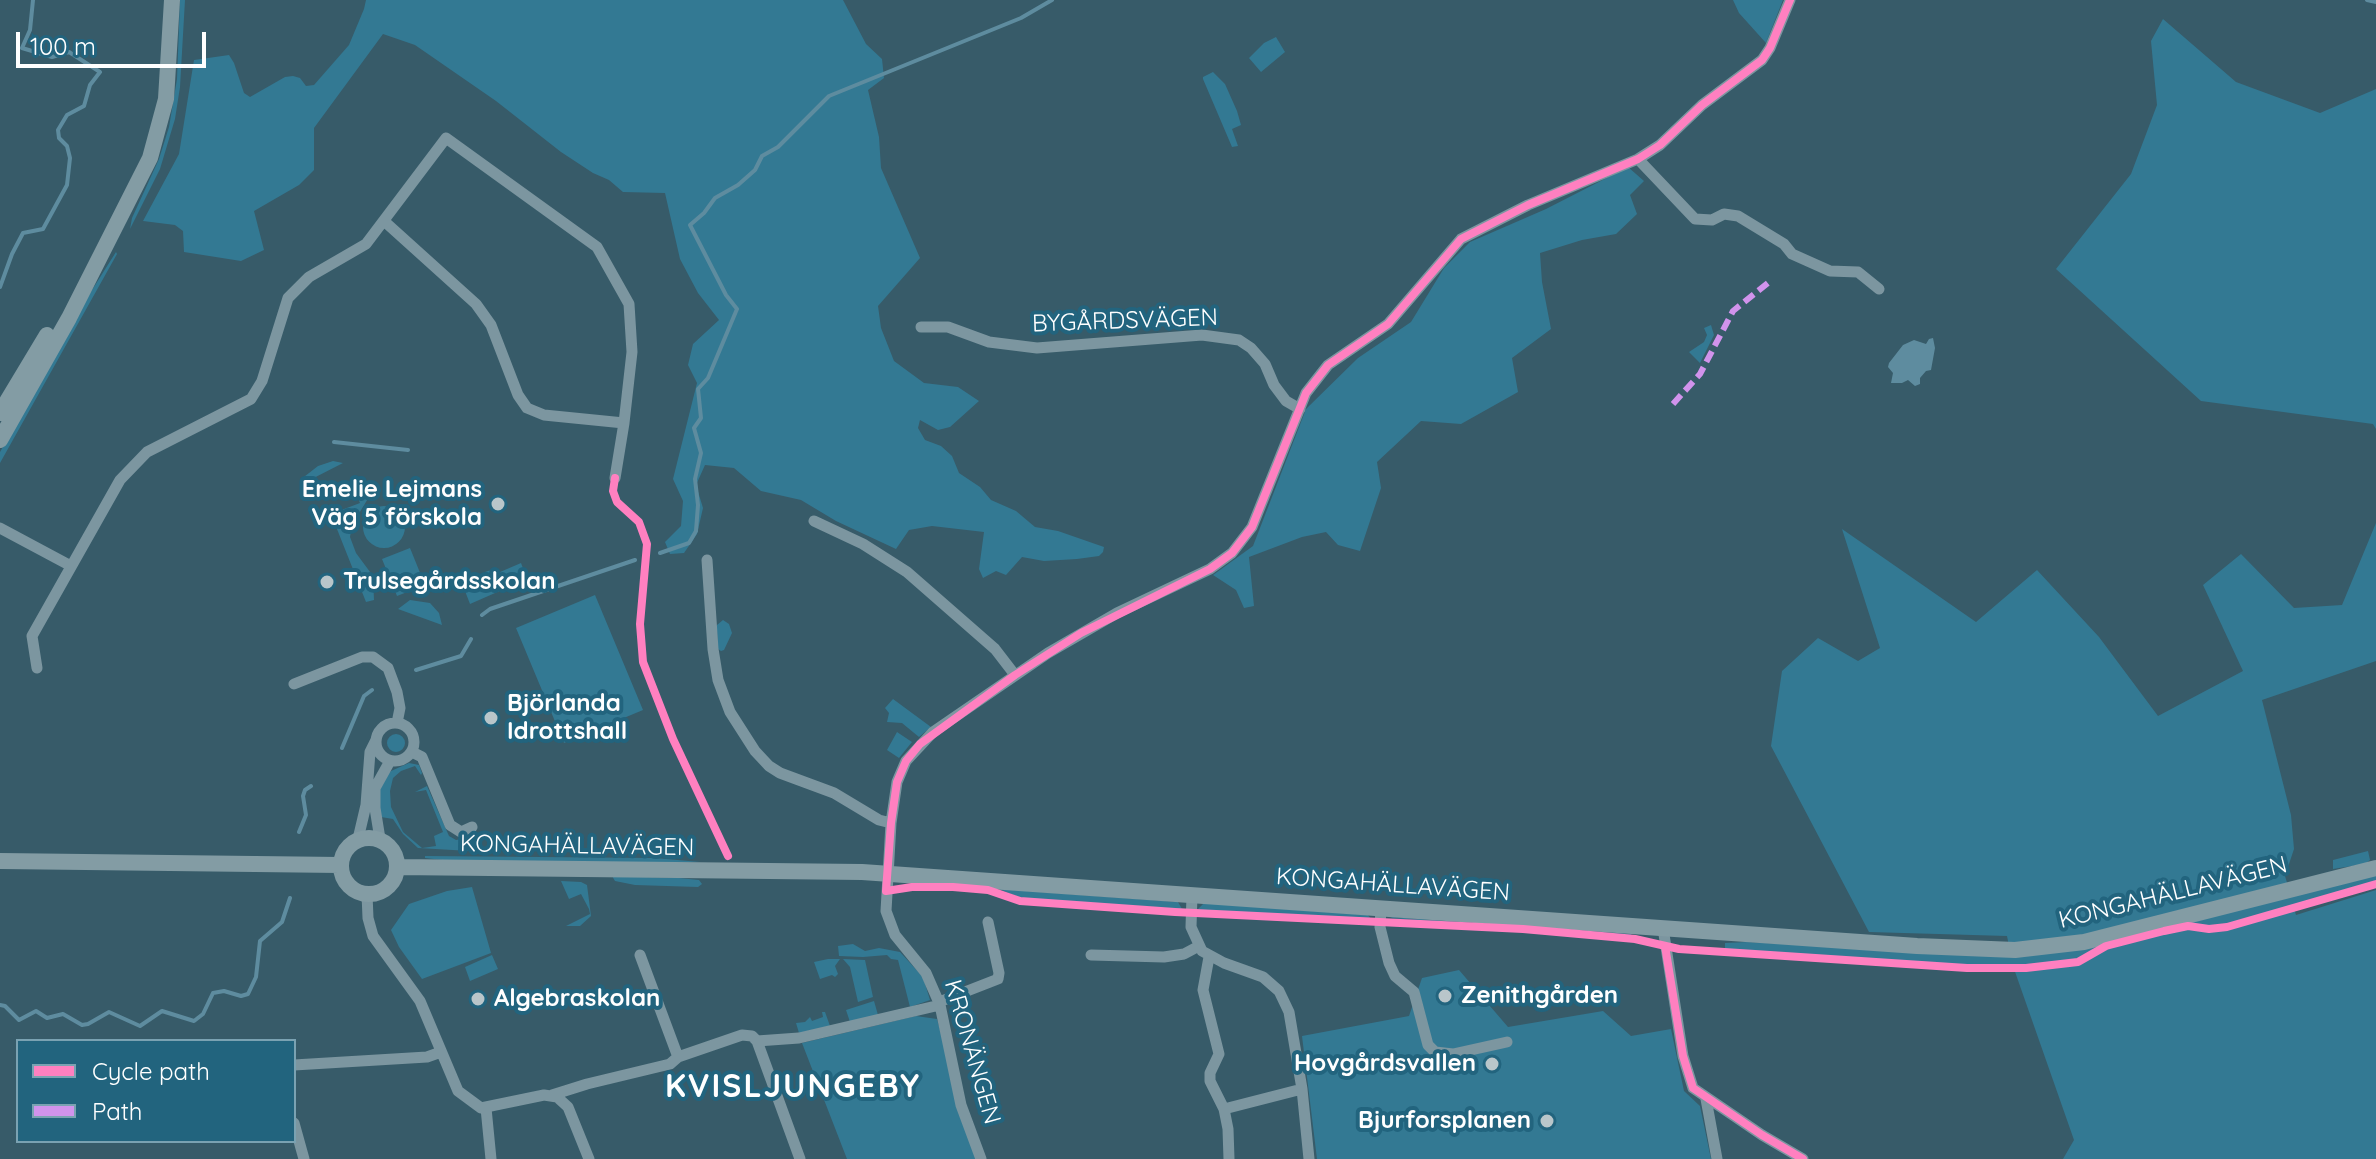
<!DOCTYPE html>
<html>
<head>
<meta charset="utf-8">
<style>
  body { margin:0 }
  #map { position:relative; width:2376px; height:1159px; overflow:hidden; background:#375b69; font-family:Quicksand,sans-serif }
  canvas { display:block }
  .legend { position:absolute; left:16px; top:1039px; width:280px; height:104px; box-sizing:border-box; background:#22647e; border:2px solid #7aa2b2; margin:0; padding:10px 14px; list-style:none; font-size:24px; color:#fff }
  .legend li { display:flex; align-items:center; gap:16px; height:40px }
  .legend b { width:40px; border:2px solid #7aa2b2 }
  .scale { position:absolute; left:16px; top:32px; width:190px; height:36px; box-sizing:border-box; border:4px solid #fff; border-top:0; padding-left:10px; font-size:24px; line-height:28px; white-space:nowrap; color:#fff; -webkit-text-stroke:6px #22647e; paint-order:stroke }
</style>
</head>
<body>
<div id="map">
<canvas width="2376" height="1159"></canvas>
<ul class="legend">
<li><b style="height:10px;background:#ff80c0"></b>Cycle path</li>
<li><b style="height:10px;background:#d193ec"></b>Path</li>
</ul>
<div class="scale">100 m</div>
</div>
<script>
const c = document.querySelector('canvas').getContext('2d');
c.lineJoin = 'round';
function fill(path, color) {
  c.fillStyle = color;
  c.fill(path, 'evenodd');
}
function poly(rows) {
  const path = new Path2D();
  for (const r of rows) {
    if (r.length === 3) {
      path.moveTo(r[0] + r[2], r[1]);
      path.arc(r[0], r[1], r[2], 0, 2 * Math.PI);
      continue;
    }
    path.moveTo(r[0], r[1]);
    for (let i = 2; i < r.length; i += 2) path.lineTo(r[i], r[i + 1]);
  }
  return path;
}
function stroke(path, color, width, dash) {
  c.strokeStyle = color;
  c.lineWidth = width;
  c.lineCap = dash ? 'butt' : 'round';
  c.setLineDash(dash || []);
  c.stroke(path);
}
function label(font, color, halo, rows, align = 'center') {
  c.font = font + ' Quicksand,sans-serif';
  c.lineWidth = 8;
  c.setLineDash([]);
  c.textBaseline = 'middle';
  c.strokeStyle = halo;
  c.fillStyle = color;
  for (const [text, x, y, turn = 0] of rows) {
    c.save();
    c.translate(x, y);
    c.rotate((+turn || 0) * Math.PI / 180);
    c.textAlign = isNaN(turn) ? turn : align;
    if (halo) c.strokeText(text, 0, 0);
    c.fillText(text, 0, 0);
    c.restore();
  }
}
const green = poly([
  [180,0,185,0,180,87,175,119,160,169,130,229,132,218,159,159,169,127,177,79],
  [366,0,843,0,866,44,882,59,884,78,868,90,879,137,881,168,920,258,878,306,881,328,894,361,924,383,958,387,979,401,950,427,938,430,920,420,918,428,925,440,941,446,952,456,959,473,980,487,991,500,1016,511,1035,527,1058,531,1104,547,1103,552,1099,556,1077,559,1044,561,1022,557,1006,575,996,571,983,578,979,569,984,532,932,526,909,530,896,549,836,521,801,500,761,491,734,468,705,465,696,485,703,508,697,534,684,553,670,554,665,542,681,526,683,501,673,479,697,383,688,365,693,344,719,320,698,293,680,259,665,193,623,192,609,180,593,173,561,152,496,101,415,45,383,34,314,128,314,170,299,185,254,211,264,250,241,261,184,252,183,231,175,225,143,221,179,154,194,60,229,55,234,63,244,93,250,97,285,77,293,76,300,78,306,86,314,85,349,45,364,9],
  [1733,0,1783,0,1766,43,1739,13],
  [2163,19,2236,82,2320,113,2376,89,2376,429,2373,424,2201,401,2056,269,2131,174,2157,105,2151,41],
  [1276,37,1285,52,1261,72,1249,58,1264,43],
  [1213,72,1225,84,1237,111,1241,125,1232,129,1238,146,1232,147,1203,79,1203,77],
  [1628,167,1644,181,1630,195,1637,214,1616,234,1582,240,1540,253,1542,282,1551,329,1512,358,1518,392,1461,424,1421,421,1377,462,1381,488,1360,551,1338,545,1326,532,1302,537,1249,557,1254,606,1244,608,1236,590,1213,575,1253,546,1306,409,1358,358,1411,322,1444,268,1470,242,1546,209],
  [116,252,117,254,0,463,0,452,85,301],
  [1711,325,1714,335,1700,363,1689,352,1704,342,1707,335,1704,328],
  [333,461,343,463,302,484,300,480,318,466],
  [360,489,369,493,369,497,352,525,350,537,356,553,373,576,374,600,366,602,331,514,360,503,355,491],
  [384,527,21],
  [2376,523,2376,661,2262,700,2291,815,2294,849,2285,876,2291,896,2376,875,2376,881,2293,905,2296,915,2376,890,2376,1159,2063,1159,2074,1140,2013,966,1980,966,1725,949,1725,943,1747,942,2011,956,2007,936,1869,932,1771,746,1782,671,1818,638,1858,661,1880,648,1842,529,1976,622,2037,570,2099,637,2158,716,2243,671,2203,585,2241,554,2294,608,2342,605],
  [410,548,425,585,397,596,382,559],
  [521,563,527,579,470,604,465,591,489,581,485,572,491,570,493,575],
  [595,595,643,710,564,743,516,628],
  [410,600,430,603,439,613,442,625,398,609],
  [723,620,729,624,732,633,724,650,721,651,718,649,717,630,717,625],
  [893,699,931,727,919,737,902,723,887,722,889,713,885,708],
  [897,732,912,742,899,758,887,750],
  [396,743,9],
  [409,763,419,765,422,773,421,775,415,766,401,771,393,778,390,791,391,807,403,832,422,848,436,846,434,836,443,832,426,790,415,792,427,786,449,836,456,840,467,838,470,851,418,848,403,834,393,819,381,817,378,796,382,781,391,771],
  [2368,851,2370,860,2365,864,2333,869,2333,860],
  [425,856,655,858,700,862,459,862,425,858],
  [612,876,679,878,699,880,702,884,698,887,635,885,615,881],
  [561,881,581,882,587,885,591,916,580,926,566,926,590,914,589,909,581,894,569,899],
  [472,887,491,953,422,979,399,947,391,930,409,904,447,891],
  [999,889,1178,902,1182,909,1021,898],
  [1204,903,1368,915,1371,919,1197,910],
  [1393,917,1631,934,1632,936,1390,918],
  [853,944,865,951,879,948,900,952,923,977,930,1000,910,1007,898,960,891,959,887,955,863,957,839,956,838,946],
  [492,955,498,969,470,981,465,967],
  [828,959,840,959,835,966,838,974,835,977,832,975,820,979,814,962],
  [843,959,865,960,873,997,858,1002,850,967],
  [1459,970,1508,1027,1603,1011,1631,1036,1671,1029,1684,1091,1700,1106,1711,1159,1317,1159,1302,1036,1409,1016,1422,978],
  [874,1001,878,1015,850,1022,846,1010],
  [822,1012,825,1012,830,1026,799,1033,796,1023,805,1022,810,1017,812,1021,823,1017],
  [916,1016,937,1019,977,1159,847,1159,802,1043]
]);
const water = poly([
  [1933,338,1935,348,1931,370,1926,371,1920,378,1920,384,1915,386,1908,380,1902,383,1891,383,1893,373,1888,367,1889,363,1903,345,1914,340,1926,344,1929,339]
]);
const stream = poly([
  [2367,0,2376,2],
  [0,287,12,254,23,233,43,229,67,185,70,158,67,146,59,138,58,130,67,115,84,106,90,85,100,72,69,52,52,57,22,48,30,30,33,0],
  [334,442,408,450],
  [660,553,689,543,696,531,698,505,695,479,701,453,694,428,701,418,698,389,708,378,737,309,726,295,690,225,704,213,715,198,738,185,755,170,762,156,778,147,829,96,1021,18,1052,0],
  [482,615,490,609,635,560],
  [416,670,461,656,471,639],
  [342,748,364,696,372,690],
  [299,832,306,815,303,796,305,790,311,786],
  [0,1005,5,1006,19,1020,36,1011,47,1018,63,1014,82,1025,88,1024,109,1012,140,1026,162,1011,194,1021,203,1014,213,993,224,991,241,996,248,994,256,977,260,941,282,922,290,898]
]);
const street = poly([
  [1638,159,1695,219,1712,220,1724,214,1738,216,1784,244,1792,254,1830,271,1858,272,1879,289],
  [921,327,948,327,989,342,1037,348,1202,335,1239,340,1251,348,1265,364,1274,385,1286,401,1300,409],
  [615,478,624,423],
  [814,521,863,544,907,572,995,649,1015,675],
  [0,528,71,566],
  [707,560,713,649,718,680,730,712,755,751,769,766,780,773,834,793,879,820,891,823],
  [37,668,32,636,120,480,147,452,251,399,262,381,288,298,309,277,366,244,446,138,597,247,629,304,632,352,624,423,544,415,527,408,518,395,491,325,476,304,384,221],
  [294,684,362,657,373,657,388,668,397,692,400,708,397,723],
  [395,742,19],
  [412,752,422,757,450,825,461,832,472,827],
  [358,839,366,805,370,752,376,740],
  [380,839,375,808,375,788,390,761],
  [367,894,368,918,373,936,420,1001,458,1091,481,1108,544,1095,557,1097,568,1107,589,1159],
  [1192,895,1191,927,1202,951,1224,963,1263,977,1279,991,1289,1012,1302,1089,1309,1159],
  [1381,908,1380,927,1389,963,1395,976,1414,992,1428,1045,1435,1052,1453,1054,1507,1042],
  [1663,928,1683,1056,1693,1088,1762,1135,1803,1159],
  [640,955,678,1057],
  [1091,955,1164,957,1184,954,1199,946],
  [1209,957,1203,990,1219,1054,1210,1073,1210,1081,1224,1109,1228,1129,1229,1159],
  [939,1002,998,979,999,973,988,922],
  [757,1041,800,1159],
  [294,1065,427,1057,441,1052],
  [552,1095,587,1084,670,1064,678,1057,742,1035,752,1036,757,1041,799,1038,940,1005],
  [1706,1099,1717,1159],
  [486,1108,491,1159],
  [1224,1109,1302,1089],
  [294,1123,304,1159],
  [981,1159,961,1105,940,1005,926,973,895,935,886,911,891,823,897,782,906,761,933,732,1048,653,1117,613,1210,569,1232,553,1252,527,1306,393,1328,365,1388,324,1461,239,1528,205,1638,159,1660,145,1702,105,1762,60,1770,48,1790,0]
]);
const secondary = poly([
  [0,413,47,335],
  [0,440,69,318,150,158,166,99,172,0],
  [369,866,28],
  [0,861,340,865],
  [397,867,862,872,1917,946,2015,950,2084,942,2376,868]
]);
const quiet = poly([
  [1673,404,1700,374,1733,311,1768,283]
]);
const cycleway = poly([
  [1790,0,1770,48,1762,60,1702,105,1660,145,1638,159,1528,205,1461,239,1388,324,1328,365,1306,393,1252,527,1232,553,1210,569,1081,633,1015,675,920,744,906,761,897,782,891,823,886,891,912,887,953,887,988,890,1020,901,1175,912,1523,929,1635,939,1679,949,1967,968,2026,968,2078,962,2106,946,2164,931,2188,926,2209,929,2227,927,2376,884],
  [615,478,613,491,617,502,639,522,647,544,640,624,643,662,673,739,728,856],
  [1665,946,1683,1056,1693,1088,1762,1135,1803,1159]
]);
const markers = [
  [498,504,8,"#b9c6ca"],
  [327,582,8,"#b9c6ca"],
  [491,718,8,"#b9c6ca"],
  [1445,996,8,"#b9c6ca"],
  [478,999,8,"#b9c6ca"],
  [1492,1064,8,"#b9c6ca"],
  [1547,1121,8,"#b9c6ca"]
];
const streetNames = [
  ["BYGÅRDSVÄGEN",1125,321,-2],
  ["KONGAHÄLLAVÄGEN",577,846,1],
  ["KONGAHÄLLAVÄGEN",1393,885,4],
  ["KONGAHÄLLAVÄGEN",2173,893,-14],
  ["KRONÄNGEN",972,1052,74]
];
const poiNames = [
  ["Emelie Lejmans",482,490,"right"],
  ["Väg 5 förskola",482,518,"right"],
  ["Trulsegårdsskolan",343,582],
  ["Björlanda",507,704],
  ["Idrottshall",507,732],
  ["Zenithgården",1461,996],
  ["Algebraskolan",494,999],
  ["Hovgårdsvallen",1476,1064,"right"],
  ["Bjurforsplanen",1531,1121,"right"]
];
const districtNames = [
  ["KVISLJUNGEBY",793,1087]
];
fill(green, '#337993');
fill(water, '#5e8c9f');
stroke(stream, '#5e8c9f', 4);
stroke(street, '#7c96a0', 11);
stroke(secondary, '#839ca4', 16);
stroke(quiet, '#d193ec', 6, [12, 6]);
stroke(cycleway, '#ff80c0', 8);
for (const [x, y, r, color] of markers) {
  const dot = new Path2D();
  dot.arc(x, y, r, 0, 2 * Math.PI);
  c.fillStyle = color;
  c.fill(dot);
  stroke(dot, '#22647e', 3);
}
label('24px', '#fff', '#22647e', streetNames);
label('bold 24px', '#fff', '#22647e', poiNames, 'left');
c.letterSpacing = '2px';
label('bold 32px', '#fff', '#22647e', districtNames);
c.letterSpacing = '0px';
</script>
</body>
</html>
